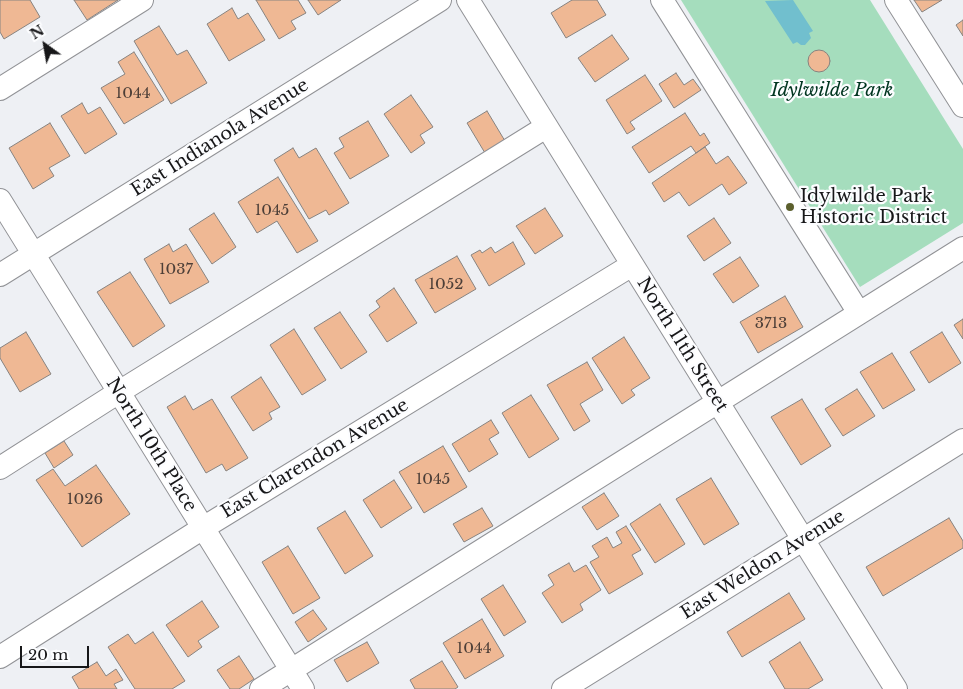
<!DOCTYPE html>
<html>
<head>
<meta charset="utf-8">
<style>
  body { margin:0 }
  #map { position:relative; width:963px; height:689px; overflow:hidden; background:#eef0f4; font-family:"Libre Baskerville",serif }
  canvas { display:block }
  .north { position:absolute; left:20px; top:20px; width:50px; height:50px; -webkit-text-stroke:4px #fcfdff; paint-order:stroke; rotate:328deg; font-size:14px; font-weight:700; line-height:20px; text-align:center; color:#171719 }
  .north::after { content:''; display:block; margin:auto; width:18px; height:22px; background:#171719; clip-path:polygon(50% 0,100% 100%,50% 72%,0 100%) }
  .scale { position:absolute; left:20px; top:646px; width:69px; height:22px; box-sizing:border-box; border:2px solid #171719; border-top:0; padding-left:6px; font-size:15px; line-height:18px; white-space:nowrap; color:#171719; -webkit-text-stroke:4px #fcfdff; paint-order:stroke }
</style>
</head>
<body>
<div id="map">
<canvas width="963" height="689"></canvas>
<div class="north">N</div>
<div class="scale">20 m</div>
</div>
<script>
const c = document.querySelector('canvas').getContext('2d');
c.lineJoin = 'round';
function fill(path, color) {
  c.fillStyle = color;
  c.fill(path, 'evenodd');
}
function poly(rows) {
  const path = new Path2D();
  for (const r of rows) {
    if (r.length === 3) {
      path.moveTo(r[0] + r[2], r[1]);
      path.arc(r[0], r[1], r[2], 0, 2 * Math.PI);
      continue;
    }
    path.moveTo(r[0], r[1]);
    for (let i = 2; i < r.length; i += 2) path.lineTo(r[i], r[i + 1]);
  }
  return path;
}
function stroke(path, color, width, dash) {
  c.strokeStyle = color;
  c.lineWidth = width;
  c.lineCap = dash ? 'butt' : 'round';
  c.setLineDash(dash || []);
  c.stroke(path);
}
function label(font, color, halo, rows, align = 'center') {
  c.font = font + ' "Libre Baskerville",serif';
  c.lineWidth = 4.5;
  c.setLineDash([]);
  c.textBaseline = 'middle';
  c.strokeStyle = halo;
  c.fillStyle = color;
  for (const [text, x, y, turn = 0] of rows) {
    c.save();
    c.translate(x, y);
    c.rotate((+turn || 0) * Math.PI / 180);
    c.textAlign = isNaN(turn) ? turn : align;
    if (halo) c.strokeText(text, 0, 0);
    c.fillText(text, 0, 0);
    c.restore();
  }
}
const green = poly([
  [681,0,870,0,963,149,963,223,860,287]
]);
const water = poly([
  [793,0,813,31,809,33,811,38,805,45,801,45,797,42,793,44,765,1]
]);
const building = poly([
  [0,0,30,0,40,17,4,39,0,32,0,0],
  [74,0,118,0,87,20,74,0],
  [256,0,298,0,306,13,291,21,296,29,279,39,256,0],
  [308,0,341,0,318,15,308,0],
  [572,0,597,0,606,15,566,38,551,13,572,0],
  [914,0,942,0,922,12,914,0],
  [232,8,238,19,248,13,265,40,229,61,207,24,232,8],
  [963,20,963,36,956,25,963,20],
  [159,26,177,55,187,50,207,83,171,104,134,41,159,26],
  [612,35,629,59,595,82,578,58,612,35],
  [819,61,11],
  [134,52,164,100,124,124,101,88,125,74,118,62,134,52],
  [676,73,684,85,693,79,701,90,674,108,659,84,676,73],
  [645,75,662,101,630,122,635,129,627,134,606,100,645,75],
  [411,95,433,127,420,135,425,143,411,153,384,114,411,95],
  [82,103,88,114,100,107,117,134,85,154,61,116,82,103],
  [487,111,505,141,485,153,467,123,487,111],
  [685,113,700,136,704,133,710,143,696,153,691,146,649,173,632,147,685,113],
  [368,121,389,156,350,179,334,153,344,147,339,138,368,121],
  [50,123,70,156,49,168,54,176,33,189,9,148,50,123],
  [705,147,716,164,728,156,747,183,729,195,722,184,689,206,679,192,664,202,652,183,705,147],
  [293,148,299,158,316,148,349,203,329,215,326,210,309,219,274,160,293,148],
  [278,177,318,241,297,253,277,221,257,233,238,202,278,177],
  [545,208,563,236,535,254,516,226,545,208],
  [214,213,236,247,212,264,189,229,214,213],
  [714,218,731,243,704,261,687,236,714,218],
  [513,242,525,264,489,286,471,255,480,250,482,253,491,247,495,253,513,242],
  [169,244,173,252,186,244,209,282,170,304,144,259,169,244],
  [457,256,476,289,435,313,415,280,457,256],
  [740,257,759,286,733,303,713,274,740,257],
  [130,272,165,326,133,347,97,292,130,272],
  [394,288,417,323,387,342,369,315,380,307,376,301,394,288],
  [785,296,803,327,758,353,740,322,785,296],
  [340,312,367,352,341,369,314,328,340,312],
  [963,319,963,339,954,325,963,319],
  [294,329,326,380,302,395,270,345,294,329],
  [26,332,51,374,20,392,0,358,0,348,26,332],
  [942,332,961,363,929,383,910,352,942,332],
  [624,337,650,378,631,390,635,395,622,404,592,358,624,337],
  [892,353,915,390,883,409,860,372,892,353],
  [587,362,603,390,580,404,590,421,574,431,547,385,587,362],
  [261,377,280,407,269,413,272,419,253,431,231,397,261,377],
  [857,389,875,416,843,436,825,409,857,389],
  [531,395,559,439,529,458,502,413,531,395],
  [185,396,193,410,212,399,248,458,226,471,222,464,206,473,167,407,185,396],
  [802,399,831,446,801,465,771,417,802,399],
  [491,420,499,433,489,439,498,454,469,472,452,444,491,420],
  [64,441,73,455,54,468,45,453,64,441],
  [443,446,467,487,424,513,399,472,443,446],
  [96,465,130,514,82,547,36,480,53,469,65,486,96,465],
  [711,478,739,524,704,545,676,499,711,478],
  [394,480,412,508,381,528,363,500,394,480],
  [604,493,619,516,597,530,582,507,604,493],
  [660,504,685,544,655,563,630,524,660,504],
  [482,508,493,526,464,542,453,524,482,508],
  [345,511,373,556,345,574,317,528,345,511],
  [949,518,963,541,963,548,883,596,866,567,949,518],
  [626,526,641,550,632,555,643,574,609,594,590,562,599,557,592,546,607,537,613,548,622,543,616,532,626,526],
  [288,546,320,598,293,614,262,562,288,546],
  [569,563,574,572,586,565,601,590,580,604,583,610,562,623,542,593,554,585,548,575,569,563],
  [503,585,526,622,504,636,481,599,503,585],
  [789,593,805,619,742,657,727,632,789,593],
  [202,601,219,627,198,641,202,647,188,657,166,625,202,601],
  [313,610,327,629,308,642,295,622,313,610],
  [482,619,504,656,465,679,443,643,482,619],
  [153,632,185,681,172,689,135,689,108,647,128,634,135,644,153,632],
  [367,642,379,663,347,682,334,660,367,642],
  [800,642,823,680,808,689,785,689,769,662,800,642],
  [239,656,254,679,239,689,230,689,217,670,239,656],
  [442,661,458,687,455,689,415,689,410,680,442,661],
  [97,662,106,676,116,669,123,680,114,684,117,689,79,689,72,677,97,662]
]);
const minor = poly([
  [468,0,896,689],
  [662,0,859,313],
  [896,0,963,106],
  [0,89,142,0],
  [0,200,303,689],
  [0,275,440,0],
  [0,468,119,392,546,127],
  [0,657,203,528,632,265],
  [261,689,963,248],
  [563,689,963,440]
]);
const markers = [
  [790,207,5,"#5b5f2d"]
];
const numberNames = [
  ["1044",133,94],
  ["1045",272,211],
  ["1037",176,270],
  ["1052",446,285],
  ["3713",771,324],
  ["1045",433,480],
  ["1026",85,500],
  ["1044",474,649]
];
const parkNames = [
  ["Idylwilde Park",832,91]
];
const streetNames = [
  ["East Indianola Avenue",220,138,-32],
  ["North 11th Street",682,345,58],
  ["North 10th Place",151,445,58],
  ["East Clarendon Avenue",315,459,-31],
  ["East Weldon Avenue",763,565,-32]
];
const poiNames = [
  ["Idylwilde Park",800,197],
  ["Historic District",800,218]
];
fill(green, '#a5ddbd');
fill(water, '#71bfce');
fill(building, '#efb894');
stroke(building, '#878380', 1);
stroke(minor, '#919296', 24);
stroke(minor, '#fff', 22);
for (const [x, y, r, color] of markers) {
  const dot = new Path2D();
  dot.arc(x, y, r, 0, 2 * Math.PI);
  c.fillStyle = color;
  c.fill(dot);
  stroke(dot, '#fcfdff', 2);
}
label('15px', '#4d3f38', null, numberNames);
label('italic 18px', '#003520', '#fcfdff', parkNames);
label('18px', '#171719', '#fcfdff', streetNames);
label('18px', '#171719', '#fcfdff', poiNames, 'left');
</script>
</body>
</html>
